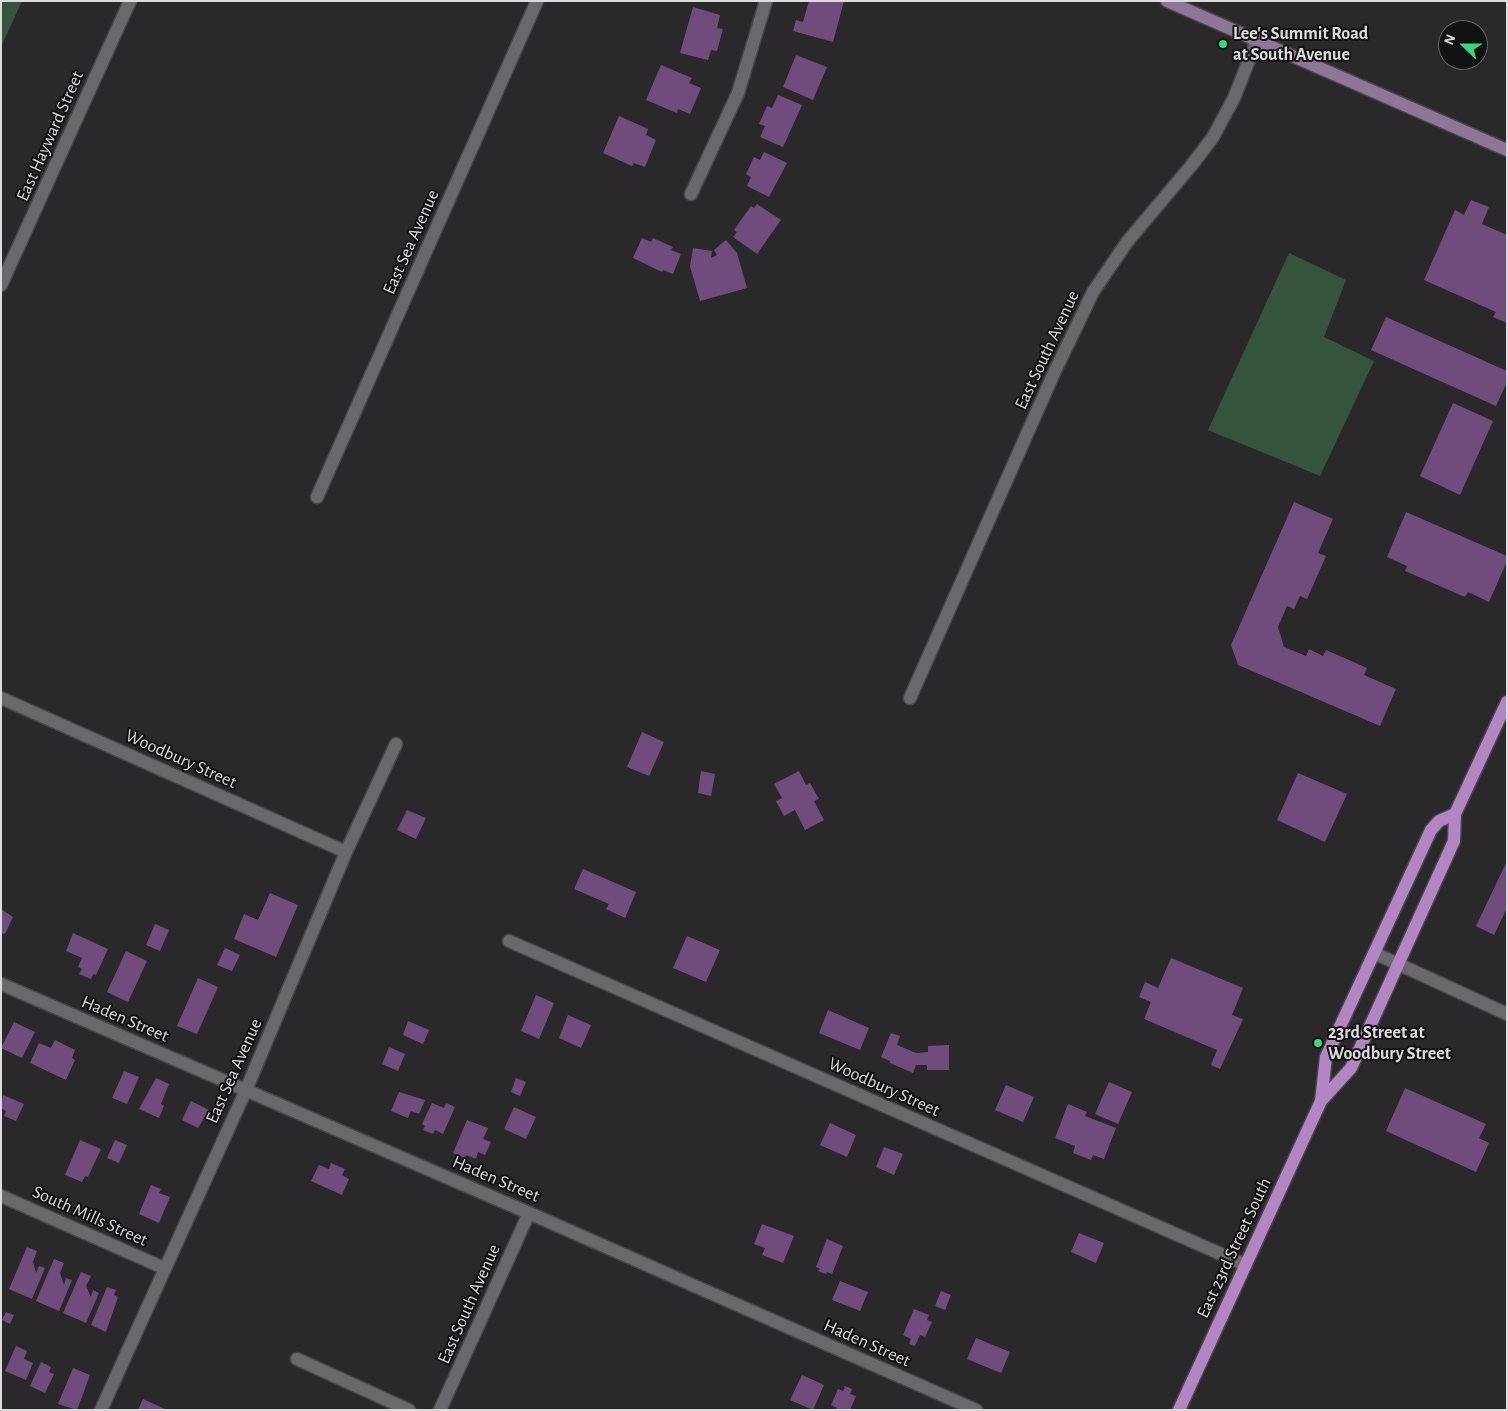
<!DOCTYPE html>
<html>
<head>
<meta charset="utf-8">
<style>
  body { margin:0 }
  #map { position:relative; width:1508px; height:1411px; overflow:hidden; background:#2b282c; font-family:"Alegreya Sans",sans-serif }
  canvas { display:block }
  .frame { position:absolute; inset:0; border:2px solid #dddbdd; pointer-events:none }
  .north { position:absolute; left:1438px; top:20px; width:50px; height:50px; box-sizing:border-box; background:#121113; border:1px solid #636264; border-radius:50%; rotate:292deg; font-size:14px; font-weight:700; line-height:20px; text-align:center; color:#dddbdd }
  .north::after { content:''; display:block; margin:auto; width:18px; height:22px; background:#39d87f; clip-path:polygon(50% 0,100% 100%,50% 72%,0 100%) }
</style>
</head>
<body>
<div id="map">
<canvas width="1508" height="1411"></canvas>
<div class="frame"></div>
<div class="north">N</div>
</div>
<script>
const g = document.querySelector('canvas').getContext('2d');
g.lineJoin = 'round';
function paint(path, color) {
  g.fillStyle = color;
  g.fill(path, 'evenodd');
}
function strokePath(path, color, width, dash) {
  g.strokeStyle = color;
  g.lineWidth = width;
  g.lineCap = dash ? 'butt' : 'round';
  g.setLineDash(dash || []);
  g.stroke(path);
}
function drawText(font, color, halo, rows, align = 'center') {
  g.font = font + ' "Alegreya Sans",sans-serif';
  g.lineWidth = 4;
  g.setLineDash([]);
  g.textBaseline = 'middle';
  g.strokeStyle = halo;
  g.fillStyle = color;
  for (const [text, x, y, turn = 0] of rows) {
    g.save();
    g.translate(x, y);
    g.rotate((+turn || 0) * Math.PI / 180);
    g.textAlign = isNaN(turn) ? turn : align;
    if (halo) g.strokeText(text, 0, 0);
    g.fillText(text, 0, 0);
    g.restore();
  }
}
const green = new Path2D(`
  M1 1H22L1 47Z
  M1289 253 1346 280 1324 337 1374 361 1320 476 1208 430Z`);
const building = new Path2D(`
  M809 1H844L833 42 793 31 796 20 803 22Z
  M693 7 720 15 717 28 723 29 717 51 711 50 708 60 680 53Z
  M796 55 827 67 813 100 783 87Z
  M661 65 692 78 689 83 701 88 690 114 678 109 677 113 646 100Z
  M778 95 802 105 783 147 760 137 765 126 759 124 767 106 772 108Z
  M619 116 648 129 646 135 656 140 645 167 634 163 632 166 603 153Z
  M764 152 787 163 769 197 747 186 751 177 746 174 754 157 760 160Z
  M1471 200 1489 207 1482 224 1507 235V323L1493 317 1496 312 1424 280 1455 210 1464 215Z
  M757 204 781 220 757 254 733 237 737 232 734 230 751 206 754 208Z
  M642 238 651 242 653 238 673 247 671 250 681 254 673 274 663 270 662 272 633 258Z
  M726 240 737 253 747 288 700 301 690 266 693 248 712 251 711 258 717 255 714 250Z
  M1386 317 1507 371V382L1496 406 1371 350Z
  M1453 403 1493 421 1460 495 1420 476Z
  M1294 502 1333 519 1318 553 1326 556 1307 599 1300 596 1294 609 1287 606 1278 627 1284 647 1306 656 1309 649 1323 656 1326 650 1367 668 1364 675 1396 689 1380 726 1238 665 1231 645Z
  M1406 512 1507 556V561L1489 602 1468 592 1465 597 1405 571 1407 566 1387 557Z
  M642 732 664 742 649 776 627 767Z
  M701 771 715 774 711 796 698 793Z
  M799 771 806 785 810 783 819 799 814 801 824 820 805 830 795 810 784 816 776 801 782 798 774 784Z
  M1298 773 1347 794 1325 842 1277 820Z
  M407 810 426 818 416 839 397 830Z
  M1507 861V908L1494 935 1476 926Z
  M583 869 636 892 625 918 606 909 609 904 574 889Z
  M270 893 298 905 276 957 234 939 244 914 258 920Z
  M1 909 13 917 5 934 1 933Z
  M155 924 169 930 160 951 146 945Z
  M73 933 108 949 96 975 93 974 91 979 79 974 82 969 78 967 82 958 66 951Z
  M687 936 720 950 706 982 673 968Z
  M225 948 240 955 232 971 217 965Z
  M126 951 147 961 128 1002 107 992Z
  M1171 958 1243 988 1232 1015 1243 1019 1220 1069 1211 1065 1217 1050 1144 1019 1151 1002 1139 997 1145 982 1158 988Z
  M198 978 218 987 197 1034 177 1026Z
  M536 995 554 1003 539 1039 521 1031Z
  M828 1010 869 1028 860 1050 819 1033Z
  M568 1015 591 1025 581 1048 559 1038Z
  M408 1021 429 1030 423 1044 403 1035Z
  M14 1022 35 1032 22 1058 1 1048Z
  M891 1033 900 1036 897 1045 916 1053 928 1052V1046L949 1045V1070H927V1065H916L913 1073 890 1063V1061L881 1057Z
  M55 1040 75 1050 72 1058 75 1060 66 1080 30 1063 39 1043 51 1048Z
  M389 1047 405 1054 398 1071 382 1064Z
  M124 1071 139 1077 127 1104 112 1098Z
  M156 1078 169 1084 161 1104 164 1106 159 1118 139 1109Z
  M516 1078 526 1082 520 1096 511 1092Z
  M1109 1082 1132 1092 1118 1124 1095 1114Z
  M1006 1085 1034 1097 1023 1122 995 1110Z
  M1405 1088 1486 1124 1479 1138 1489 1143 1476 1172 1386 1131Z
  M399 1092 425 1100 419 1114 411 1111 408 1118 391 1111Z
  M3 1095 24 1104 16 1121 4 1116 6 1111 1 1108Z
  M191 1101 209 1110 198 1128 182 1120Z
  M432 1103 444 1108 446 1103 455 1107 443 1134 435 1130 433 1134 423 1130 425 1126 422 1124Z
  M1068 1104 1087 1112 1085 1116 1116 1128 1104 1159 1093 1155 1091 1160 1073 1153 1075 1146 1055 1138Z
  M514 1107 536 1117 526 1139 504 1129Z
  M467 1120 488 1128 483 1139 491 1142 485 1155 478 1152 476 1159 466 1155 465 1158 453 1153Z
  M830 1123 856 1135 847 1157 820 1145Z
  M80 1140 101 1149 88 1177 85 1176 82 1182 65 1175Z
  M115 1140 127 1145 119 1163 107 1158Z
  M884 1147 903 1154 894 1175 876 1167Z
  M331 1163 345 1169 342 1175 349 1179 342 1195 311 1181 319 1165 329 1169Z
  M151 1185 161 1189 159 1193 170 1197 159 1223 139 1214Z
  M762 1224 794 1236 783 1263 762 1255 765 1248 754 1244Z
  M1079 1233 1104 1243 1096 1263 1071 1252Z
  M827 1239 843 1246 832 1274 827 1272 826 1274 818 1271 820 1269 816 1267Z
  M27 1247 37 1251 33 1262 36 1273 39 1266 45 1268 32 1299 9 1289Z
  M54 1259 64 1263 60 1273 64 1285 66 1278 72 1280 59 1311 36 1301Z
  M81 1272 91 1276 86 1286 91 1297 93 1290 99 1293 86 1323 63 1313Z
  M840 1281 868 1292 860 1311 832 1300Z
  M107 1287 116 1290 114 1295 118 1297 106 1332 91 1325Z
  M941 1291 951 1295 945 1310 935 1306Z
  M914 1309 929 1315 927 1320 932 1322 925 1337 920 1335 915 1346 909 1344 911 1339 903 1335Z
  M6 1312 14 1315 10 1324 2 1320Z
  M976 1338 1010 1352 1001 1373 967 1359Z
  M16 1346 27 1351 24 1359 33 1363 26 1380 5 1371Z
  M41 1362 51 1367 49 1372 54 1374 45 1393 30 1386Z
  M73 1368 90 1375 77 1410 58 1404Z
  M802 1375 824 1385 813 1410 790 1400Z
  M845 1386 852 1389 850 1394 856 1396 850 1410H836L837 1408 831 1405 838 1389 843 1391Z
  M143 1399 167 1410H138Z`);
const minor = new Path2D(`
  M691 194 738 93 766 1
  M1 285 130 1
  M317 497 537 1
  M1 698 346 852
  M910 698 1054 373 1093 292 1127 242 1191 166 1213 137 1234 98 1257 40
  M509 941 1246 1265
  M1374 953 1507 1014
  M1 984 529 1213 976 1410
  M1 1196 164 1268
  M297 1359 409 1410
  M101 1410 246 1090 346 852 396 744
  M440 1410 529 1213`);
const secondary = new Path2D(`
  M1167 1 1507 150`);
const primary = new Path2D(`
  M1321 1101 1326 1057 1431 830 1439 821 1455 814
  M1179 1410 1321 1101 1351 1068 1454 841 1455 814 1507 702`);
const markers = [
  [1223,44,5,"#39d87f"],
  [1318,1043,5,"#39d87f"]
];
const poiNames = [
  ["Lee's Summit Road",1233,34],
  ["at South Avenue",1233,55],
  ["23rd Street at",1328,1033],
  ["Woodbury Street",1328,1054]
];
const streetNames = [
  ["East Hayward Street",50,136,-66],
  ["East Sea Avenue",411,242,-66],
  ["East South Avenue",1047,350,-65],
  ["Woodbury Street",181,759,24],
  ["Haden Street",125,1019,23],
  ["East Sea Avenue",234,1071,-66],
  ["Woodbury Street",884,1087,24],
  ["Haden Street",496,1179,23],
  ["South Mills Street",90,1216,24],
  ["East 23rd Street South",1234,1248,-65],
  ["East South Avenue",469,1304,-66],
  ["Haden Street",867,1343,24]
];
paint(green, '#34543e');
paint(building, '#704c7d');
strokePath(minor, '#484648', 15);
strokePath(secondary, '#484648', 15);
strokePath(primary, '#484648', 15);
strokePath(minor, '#6b686d', 12);
strokePath(secondary, '#8f7698', 12);
strokePath(primary, '#b285c3', 12);
for (const [x, y, r, color] of markers) {
  const dot = new Path2D();
  dot.arc(x, y, r, 0, 2 * Math.PI);
  g.fillStyle = color;
  g.fill(dot);
  strokePath(dot, '#121113', 2);
}
drawText('bold 18px', '#dddbdd', '#121113', poiNames, 'left');
drawText('18px', '#dddbdd', '#121113', streetNames);
</script>
</body>
</html>
